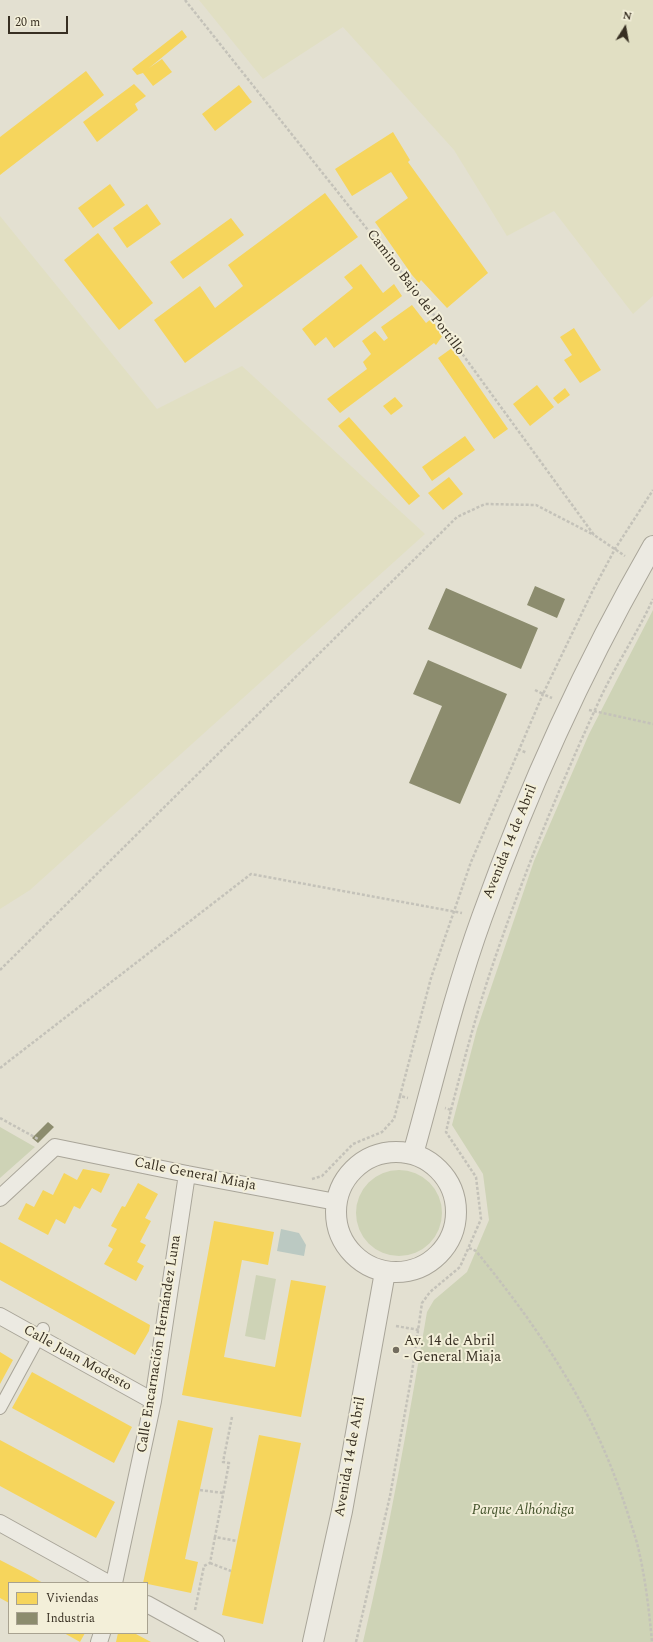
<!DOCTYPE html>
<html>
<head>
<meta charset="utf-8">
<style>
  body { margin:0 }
  #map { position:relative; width:653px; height:1642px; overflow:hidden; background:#e3e0d1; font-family:Spectral,serif }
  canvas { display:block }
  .legend { position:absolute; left:8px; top:1582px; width:140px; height:52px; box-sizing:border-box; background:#f3efd9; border:1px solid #a8a290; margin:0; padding:5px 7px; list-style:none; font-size:12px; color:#372f22 }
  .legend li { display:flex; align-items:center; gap:8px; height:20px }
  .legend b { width:20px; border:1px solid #a8a290 }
  .north { position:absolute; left:605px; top:8px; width:40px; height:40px; -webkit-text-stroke:3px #f3efd9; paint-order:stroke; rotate:11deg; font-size:11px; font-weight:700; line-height:16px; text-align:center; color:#372f22 }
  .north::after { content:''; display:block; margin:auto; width:14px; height:18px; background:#372f22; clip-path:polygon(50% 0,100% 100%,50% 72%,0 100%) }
  .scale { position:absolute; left:8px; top:16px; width:60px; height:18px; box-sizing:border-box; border:2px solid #372f22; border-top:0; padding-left:5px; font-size:12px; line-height:14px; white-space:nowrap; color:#372f22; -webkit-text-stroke:3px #f3efd9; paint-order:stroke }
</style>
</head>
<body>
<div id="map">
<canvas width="653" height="1642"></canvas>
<ul class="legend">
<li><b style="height:11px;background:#f6d55c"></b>Viviendas</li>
<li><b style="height:11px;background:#8c8c6e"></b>Industria</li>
</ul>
<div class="north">N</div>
<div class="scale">20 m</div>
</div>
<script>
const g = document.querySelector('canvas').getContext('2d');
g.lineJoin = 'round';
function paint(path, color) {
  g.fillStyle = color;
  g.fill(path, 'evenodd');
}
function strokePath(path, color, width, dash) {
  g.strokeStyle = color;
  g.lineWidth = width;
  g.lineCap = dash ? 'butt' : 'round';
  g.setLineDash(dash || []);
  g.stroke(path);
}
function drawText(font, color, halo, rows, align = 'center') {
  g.font = font + ' Spectral,serif';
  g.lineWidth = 4;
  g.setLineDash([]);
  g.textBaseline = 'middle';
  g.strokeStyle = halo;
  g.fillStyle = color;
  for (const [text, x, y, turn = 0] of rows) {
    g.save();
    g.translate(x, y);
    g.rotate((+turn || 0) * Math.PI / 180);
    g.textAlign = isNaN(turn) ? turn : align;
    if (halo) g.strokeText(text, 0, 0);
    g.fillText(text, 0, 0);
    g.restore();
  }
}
const farmland = new Path2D(`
  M199 0H653V296L633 314 554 211 507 236 454 150 343 27 263 79Z
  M0 216 157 409 242 366 425 534 30 890 0 909Z`);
const green = new Path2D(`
  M653 610V1642H363C389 1533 408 1423 427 1312L434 1300 467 1272 489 1220 483 1174 452 1125 477 1029 534 861 589 734Z
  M0 1127 35 1147 0 1178Z
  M356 1213a43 43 0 1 1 86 0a43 43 0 1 1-86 0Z
  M256 1275 276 1279 265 1340 245 1336Z`);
const water = new Path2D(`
  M281 1229 299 1233 306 1245 304 1256 277 1251Z`);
const homes = new Path2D(`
  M182 30 187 37 149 68 162 59 172 72 153 86 143 73 137 75 132 69Z
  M86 71 104 95 0 175V137Z
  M134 84 146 96 135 104 138 110 97 142 83 122Z
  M239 85 252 102 215 131 202 114Z
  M393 132 410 160 408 162 488 273 447 308 421 280 419 283 412 275 375 222 408 198 391 172 352 196 335 169Z
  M110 184 125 205 93 228 78 208Z
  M325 193 358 237 185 363 154 320 200 286 215 308 243 286 228 265Z
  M147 204 161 224 127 248 113 228Z
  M231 218 244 235 183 279 170 262Z
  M98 233 153 303 119 330 64 260Z
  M361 264 383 293 394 284 402 296 334 348 326 337 315 346 302 329 353 288 344 277Z
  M412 305 426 323 431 319 443 335 436 345 434 343 340 413 327 399 367 369 363 362 371 354 362 341 375 331 384 341 388 338 381 327Z
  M574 328 601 370 580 383 564 360 572 355 560 337Z
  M452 348 508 429 494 439 438 358Z
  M537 385 554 407 530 426 513 404Z
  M565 388 570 395 558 404 553 398Z
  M395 397 403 406 391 415 383 406Z
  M349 417 420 496 409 505 338 426Z
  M465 436 475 450 432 481 422 467Z
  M449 477 463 494 443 510 428 493Z
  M83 1169 110 1174 101 1193 92 1188 80 1209 74 1206 65 1224 56 1219 48 1235 18 1219 26 1203 34 1207 43 1190 53 1195 64 1173 77 1180Z
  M138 1183 158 1194 145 1218 151 1221 140 1242 146 1245 137 1262 144 1266 136 1281 104 1264 113 1249 108 1246 117 1229 111 1226 122 1206 125 1207Z
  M214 1221 274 1232 268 1265 242 1260 224 1357 275 1367 291 1280 326 1286 301 1417 182 1395Z
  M0 1242 150 1325 149 1331 135 1355 0 1280Z
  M0 1352 13 1360 0 1384Z
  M32 1372 132 1427 114 1463 12 1408Z
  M178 1420 213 1428 185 1559 198 1562 191 1593 143 1583Z
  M259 1435 301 1443 263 1624 222 1615Z
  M0 1440 115 1502 96 1538 0 1486Z
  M0 1560 29 1575 43 1583H9V1603L0 1598Z
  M64 1633H85L80 1642Z
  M118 1633H134L151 1642H116Z`);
const industry = new Path2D(`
  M535 586 565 599 557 618 527 605Z
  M446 588 538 628 521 669 428 629Z
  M428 660 507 694 460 804 409 783 442 706 413 694Z
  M48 1122 54 1127 38 1143 32 1138Z`);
const path = new Path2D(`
  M185 0 418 293 594 535 625 556
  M535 690 543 694 593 590 615 549 653 490
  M589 710 653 724
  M518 749 527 753
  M0 970 457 517 485 504 536 505 594 535
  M0 1068 251 874 462 913
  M400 1096 431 978 471 862 543 694 552 698
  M451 1110C463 1064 475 1018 490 973 521 880 558 790 599 701 615 666 637 634 653 599
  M0 1118 38 1139
  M312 1179 322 1176 353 1144 382 1132 394 1119 400 1096 408 1098
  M469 1248 476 1251C520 1305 561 1362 592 1424 611 1462 625 1503 637 1543 645 1575 649 1609 652 1642
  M396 1326 419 1330
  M232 1417 223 1462 229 1463 215 1537 237 1541
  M200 1490 223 1493
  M210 1563 231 1571
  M195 1610 204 1566 210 1563 215 1537
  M356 1642 390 1496 411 1379 422 1303 430 1292 460 1267 481 1219 476 1177 446 1132 451 1110 445 1108`);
const pedestrian = new Path2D(`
  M0 1408 43 1329`);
const minor = new Path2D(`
  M0 1198 55 1147 187 1174 336 1202
  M0 1316 153 1401
  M0 1523 108 1583
  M114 1583 153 1401 187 1174
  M147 1604 216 1642
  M99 1642 102 1633`);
const tertiary = new Path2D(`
  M336 1212a60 60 0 1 1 120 0a60 60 0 1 1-120 0Z
  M413 1154C435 1075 454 994 482 917 528 789 585 664 653 546
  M313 1642 342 1511 385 1272`);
const markers = [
  [396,1350,4,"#736d5f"]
];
const streetNames = [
  ["Camino Bajo del Portillo",415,293,53],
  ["Avenida 14 de Abril",511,842,-68],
  ["Calle General Miaja",195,1175,11],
  ["Calle Encarnación Hernández Luna",160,1344,-81],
  ["Calle Juan Modesto",77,1359,29],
  ["Avenida 14 de Abril",351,1457,-80]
];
const poiNames = [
  ["Av. 14 de Abril",404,1342],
  ["- General Miaja",404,1358]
];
const parkNames = [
  ["Parque Alhóndiga",523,1511]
];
paint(farmland, '#e1dfc3');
paint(green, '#ced3b6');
paint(water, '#bbc9c2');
paint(homes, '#f6d55c');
paint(industry, '#8c8c6e');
strokePath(pedestrian, '#a9a599', 14);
strokePath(minor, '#a9a599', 18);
strokePath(tertiary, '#a9a599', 22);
strokePath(path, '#c4c2b9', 2.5, [3, 2]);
strokePath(pedestrian, '#eceae2', 12);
strokePath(minor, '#eceae2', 16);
strokePath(tertiary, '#eceae2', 20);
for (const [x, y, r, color] of markers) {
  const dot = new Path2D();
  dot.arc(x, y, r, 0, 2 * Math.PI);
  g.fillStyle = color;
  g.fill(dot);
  strokePath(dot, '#f3efd9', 1.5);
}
drawText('14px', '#372f22', '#f3efd9', streetNames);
drawText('14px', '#372f22', '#f3efd9', poiNames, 'left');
drawText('italic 14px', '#43522b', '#f3efd9', parkNames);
</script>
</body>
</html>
